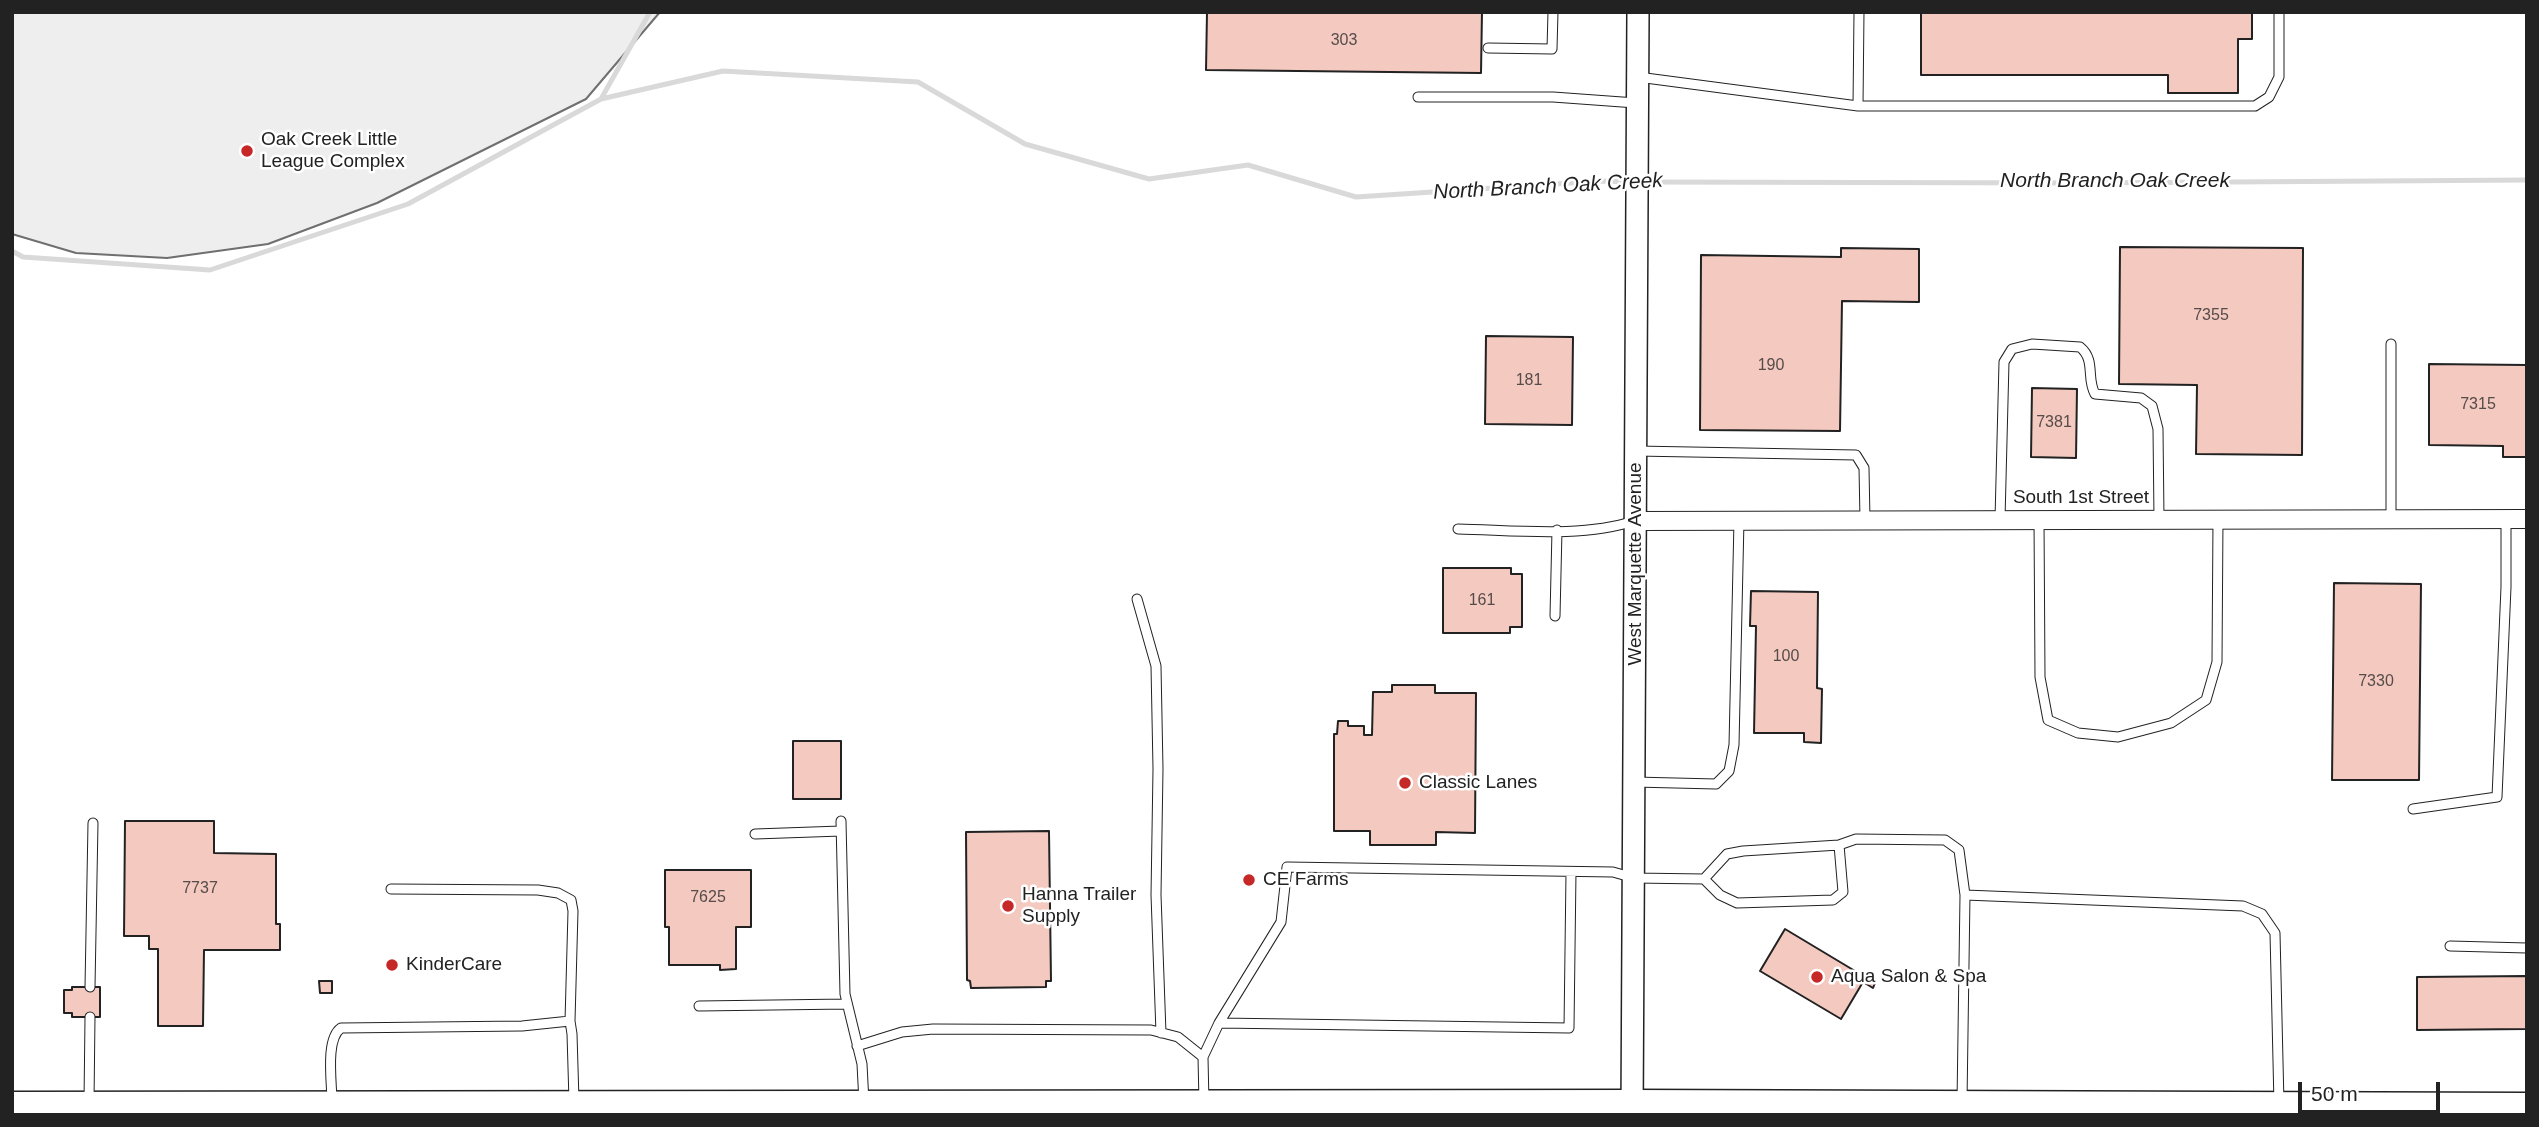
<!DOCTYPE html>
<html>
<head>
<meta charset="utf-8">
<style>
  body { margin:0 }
  #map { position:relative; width:2539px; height:1127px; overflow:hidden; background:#fff; font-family:Arial,sans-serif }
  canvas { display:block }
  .frame { position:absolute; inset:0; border:14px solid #222; pointer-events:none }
  .scale { position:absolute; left:2298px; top:1082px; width:142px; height:32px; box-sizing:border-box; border:4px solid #222; border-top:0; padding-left:9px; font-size:21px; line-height:24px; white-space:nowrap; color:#222; -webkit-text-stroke:5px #fff; paint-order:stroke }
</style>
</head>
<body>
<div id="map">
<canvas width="2539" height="1127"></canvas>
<div class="frame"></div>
<div class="scale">50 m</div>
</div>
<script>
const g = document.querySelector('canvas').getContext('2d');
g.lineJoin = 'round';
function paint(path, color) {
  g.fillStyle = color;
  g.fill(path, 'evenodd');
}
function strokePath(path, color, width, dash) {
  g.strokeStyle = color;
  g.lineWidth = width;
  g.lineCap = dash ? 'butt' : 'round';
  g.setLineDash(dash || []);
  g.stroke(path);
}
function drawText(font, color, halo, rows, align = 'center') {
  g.font = font + ' Arial,sans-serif';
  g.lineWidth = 5;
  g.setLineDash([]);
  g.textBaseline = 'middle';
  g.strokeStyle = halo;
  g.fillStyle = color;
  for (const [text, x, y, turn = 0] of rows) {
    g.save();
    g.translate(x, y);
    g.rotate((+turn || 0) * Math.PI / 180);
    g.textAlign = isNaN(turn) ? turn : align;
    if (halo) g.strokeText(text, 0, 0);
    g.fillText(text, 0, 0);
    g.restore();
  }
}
const green = new Path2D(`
  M12 12H660L586 99 377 203 268 244 167 258 76 253 12 234Z`);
const stream = new Path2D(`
  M601 99 650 12
  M1641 182 2084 183 2527 180
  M12 251 23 257 210 270 408 204 601 99 723 71 918 82 1025 144 1149 179 1248 165 1356 197 1601 181 1631 182`);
const building = new Path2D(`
  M1207 12H1482L1481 73 1206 70Z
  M1921 12H2252V39H2238V93H2168V75H1921Z
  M2120 247 2303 248 2302 455 2196 454 2197 385 2119 384Z
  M1841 248 1919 249V302L1842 301 1840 431 1700 430 1701 255 1841 257Z
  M1486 336 1573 337 1572 425 1485 424Z
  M2429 364 2527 365V457H2503V446L2429 445Z
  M2032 388 2077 389 2076 458 2031 457Z
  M1443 568H1511V574H1522V627H1510V633H1443Z
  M2334 583 2421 584 2419 780H2332Z
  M1751 591 1818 592 1817 688 1822 689 1821 743 1804 742V733H1754L1756 626H1750Z
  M1392 685H1435V693H1476L1475 833 1436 832V845H1370V831H1334V734H1337L1338 721H1348V726H1364V735H1372L1373 692H1392Z
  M793 741H841V799H793Z
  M125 821H214V853L276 854V924H280V950H204L203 1026H158V949H149V936H124Z
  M1049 831 1051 981H1046V987L971 988 970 981 967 980 966 832Z
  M665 870H751V927H736V969L720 970V965H669V927H665Z
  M1785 929 1875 983 1873 988 1863 982 1841 1019 1760 971Z
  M2527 976V1029L2417 1030V977Z
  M319 981H332V993H320Z
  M72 987H100V1017H72V1013H64V990H72Z`);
const service = new Path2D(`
  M1488 48 1552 49 1553 12
  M1638 77 1858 106H2255L2269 97 2279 77V12
  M1418 97H1553L1636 103
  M1858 106 1859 12
  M1636 451 1856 455 1864 468 1865 520
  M2000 519 2004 362 2012 349 2032 344 2080 347C2096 360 2086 378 2095 394L2141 398 2152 406 2158 429 2159 519
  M2039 519 2040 677 2048 720 2078 733 2118 737 2171 723 2206 700 2217 662 2218 519
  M2391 519V344
  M1458 529C1513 530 1582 538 1634 521
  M1137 599 1156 666 1158 769 1156 895 1161 1033
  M1555 616 1557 530
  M1634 782 1716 784 1729 771 1734 745 1739 520
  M2413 809 2497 797 2506 587V519
  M841 821 845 994 862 1064 864 1103
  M755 834 841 831
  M1704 879 1720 895 1737 903 1833 900 1843 892 1839 845
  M391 889 538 890 558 893 571 900 573 911 570 1021 572 1034 574 1101
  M2450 946 2527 948
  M90 987 93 823
  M699 1006 847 1004
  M1219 1023 1569 1028 1571 872
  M857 1046 902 1032 933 1029 1151 1030 1178 1037 1203 1057 1204 1103
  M1203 1057 1219 1023 1281 922 1287 867 1613 872 1634 878 1704 879 1727 854 1743 851 1839 845 1856 839 1945 840 1959 850 1965 895
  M89 1102 90 1017
  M332 1102C332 1083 325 1039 341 1028L522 1026 570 1021
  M1962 1102 1965 895 2243 906 2262 914 2275 933 2279 1104`);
const minor = new Path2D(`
  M1636 521 2527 519`);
const tertiary = new Path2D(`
  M1632 1115 1638 12`);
const primary = new Path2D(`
  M12 1105 1632 1103 2527 1106`);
const markers = [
  [247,151,7,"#c62828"],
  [1405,783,7,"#c62828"],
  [1249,880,7,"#c62828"],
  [1008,906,7,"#c62828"],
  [392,965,7,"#c62828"],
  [1817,977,7,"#c62828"]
];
const numberNames = [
  ["303",1344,41],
  ["7355",2211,316],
  ["190",1771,366],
  ["181",1529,381],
  ["7315",2478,405],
  ["7381",2054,423],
  ["161",1482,601],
  ["100",1786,657],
  ["7330",2376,682],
  ["7737",200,889],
  ["7625",708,898]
];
const poiNames = [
  ["Oak Creek Little",261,140],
  ["League Complex",261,162],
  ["Classic Lanes",1419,783],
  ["CE Farms",1263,880],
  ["Hanna Trailer",1022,895],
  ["Supply",1022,917],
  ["KinderCare",406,965],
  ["Aqua Salon & Spa",1831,977]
];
const streetNames = [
  ["South 1st Street",2081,498],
  ["West Marquette Avenue",1636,564,-90]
];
const waterNames = [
  ["North Branch Oak Creek",2115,181],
  ["North Branch Oak Creek",1548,187,-3]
];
paint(green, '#eee');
strokePath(green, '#6f6f6f', 2);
strokePath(stream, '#d9d9d9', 5);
paint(building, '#f3c9c0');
strokePath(building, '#222', 2);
strokePath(service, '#222', 11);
strokePath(minor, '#222', 20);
strokePath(tertiary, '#222', 24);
strokePath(primary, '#222', 29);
strokePath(service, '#fff', 9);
strokePath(minor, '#fff', 18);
strokePath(tertiary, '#fff', 21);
strokePath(primary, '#fff', 26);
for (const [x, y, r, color] of markers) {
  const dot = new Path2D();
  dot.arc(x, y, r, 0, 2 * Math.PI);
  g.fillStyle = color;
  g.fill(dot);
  strokePath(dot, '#fff', 2.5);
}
drawText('16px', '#564c4a', null, numberNames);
drawText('19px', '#222', '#fff', poiNames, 'left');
drawText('19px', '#222', '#fff', streetNames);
drawText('italic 21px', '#222', '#fff', waterNames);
</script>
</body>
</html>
